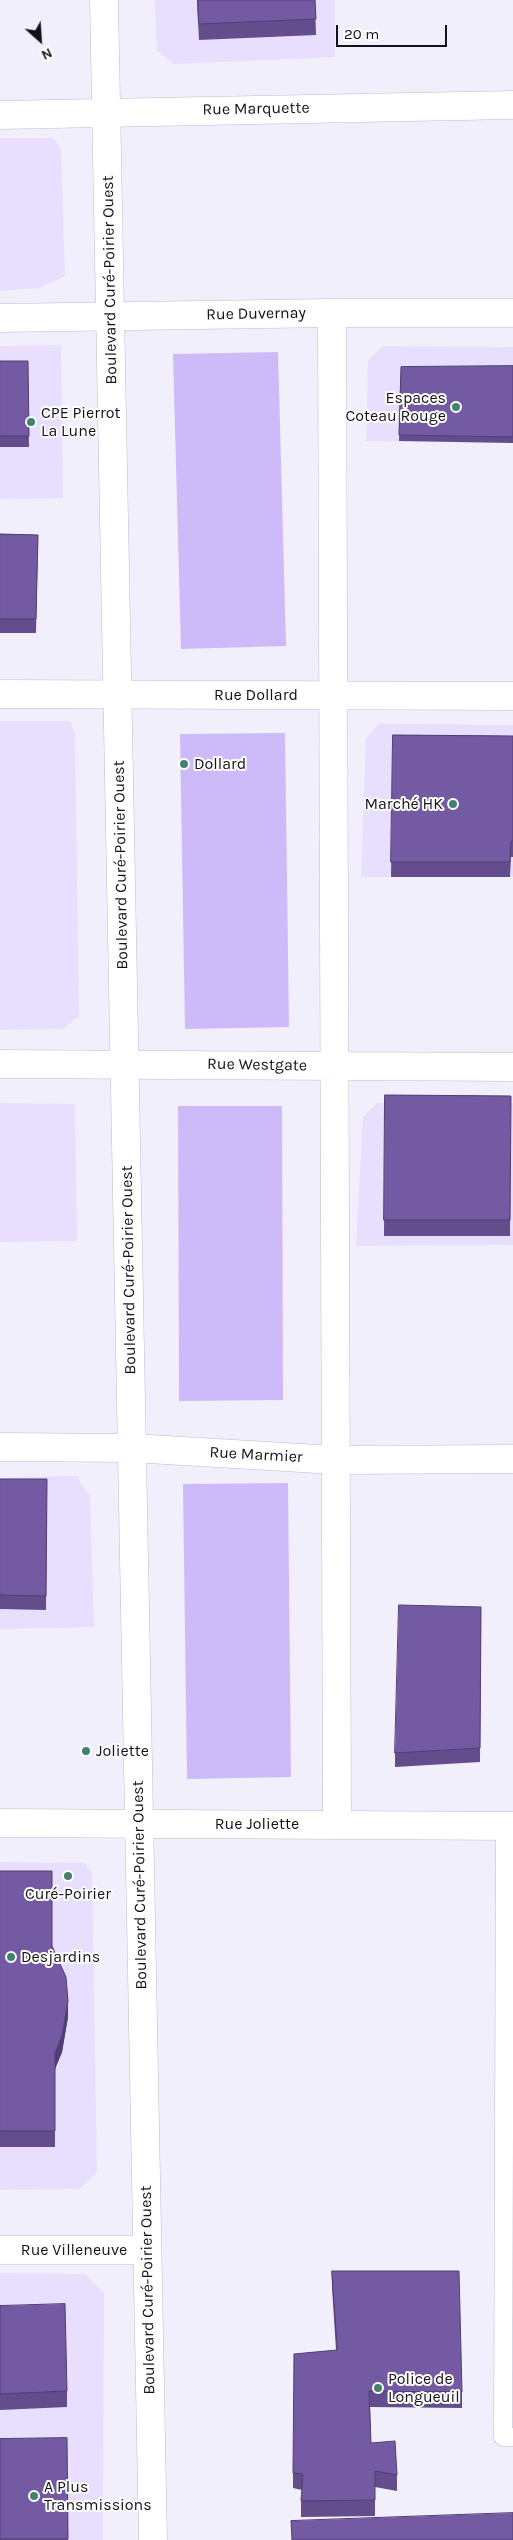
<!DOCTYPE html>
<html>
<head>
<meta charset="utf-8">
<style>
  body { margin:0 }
  #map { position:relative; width:513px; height:2540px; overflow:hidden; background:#f2effd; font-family:Karla,sans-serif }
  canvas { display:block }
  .north { position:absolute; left:15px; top:15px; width:50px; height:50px; -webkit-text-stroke:4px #fefefe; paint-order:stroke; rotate:154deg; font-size:14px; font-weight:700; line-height:20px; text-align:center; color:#141219 }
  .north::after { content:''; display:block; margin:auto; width:18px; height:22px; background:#141219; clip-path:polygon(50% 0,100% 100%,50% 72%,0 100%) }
  .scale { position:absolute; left:336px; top:25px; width:111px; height:22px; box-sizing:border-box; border:2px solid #141219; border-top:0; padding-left:6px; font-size:15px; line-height:18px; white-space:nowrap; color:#141219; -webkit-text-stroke:4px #fefefe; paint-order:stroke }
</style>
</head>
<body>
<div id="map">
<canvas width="513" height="2540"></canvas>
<div class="north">N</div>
<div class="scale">20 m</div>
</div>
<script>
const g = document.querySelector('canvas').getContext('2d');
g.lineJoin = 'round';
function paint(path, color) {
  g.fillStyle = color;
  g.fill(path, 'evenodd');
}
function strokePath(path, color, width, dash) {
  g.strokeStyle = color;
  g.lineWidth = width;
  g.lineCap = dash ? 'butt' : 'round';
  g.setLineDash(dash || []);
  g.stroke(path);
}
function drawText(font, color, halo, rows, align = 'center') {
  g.font = font + ' Karla,sans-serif';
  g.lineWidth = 4;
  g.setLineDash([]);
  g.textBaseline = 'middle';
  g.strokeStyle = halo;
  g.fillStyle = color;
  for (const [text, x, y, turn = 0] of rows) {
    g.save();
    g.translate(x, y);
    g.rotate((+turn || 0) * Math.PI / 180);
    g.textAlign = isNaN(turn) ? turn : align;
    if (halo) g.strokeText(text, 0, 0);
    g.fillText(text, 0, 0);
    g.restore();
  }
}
const built = new Path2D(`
  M155 0H335V57L174 64 157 51Z
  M0 138H53L61 149 65 276 39 288 0 291Z
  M61 345 63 498 0 499V346Z
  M383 346 513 347V443L366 441 368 360Z
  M0 721H70L75 734 79 1016 63 1029 0 1030Z
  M379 724 513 725V877H361L366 738Z
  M0 1103 75 1104 77 1241 0 1242Z
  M377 1103H513V1245L356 1246 363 1117Z
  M77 1476 90 1497 94 1627 0 1629V1478Z
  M0 1862 85 1863 92 1873 97 2173 79 2189 0 2190Z
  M0 2273 85 2274 104 2293 103 2540H0Z`);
const green = new Path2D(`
  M278 352 286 646 181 649 173 354Z
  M285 733 289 1027 185 1029 180 734Z
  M178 1106H282L283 1400 179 1401Z
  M288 1483 291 1777 187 1779 183 1484Z`);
const lane = new Path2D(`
  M505 1826 503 2437H513`);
const street = new Path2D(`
  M0 115 513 105
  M332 313 337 1824
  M0 318 332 313H513
  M0 694 513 696
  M0 1064 513 1067
  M0 1447 132 1448 335 1460 513 1459
  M0 2250H147`);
const secondary = new Path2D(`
  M104 0 153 2540
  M0 1823 513 1826`);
const wall = new Path2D(`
  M197 0H315L316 35 199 40Z
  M0 361H28L29 447H0Z
  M513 366V443L399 441 401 367Z
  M0 534 38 535 36 633H0Z
  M393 735 513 736V857H511L510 877H391Z
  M385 1095 511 1096 510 1236H384Z
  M0 1479H47L46 1610 0 1609Z
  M481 1607 480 1762 395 1767V1753Z
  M0 1871 52 1946 68 2017 62 2052 55 2069V2147H0Z
  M332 2271 462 2392V2408L370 2407 371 2443 397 2475V2491L375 2487V2516L301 2517V2501L302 2490 293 2488V2473L336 2350 332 2287Z
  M0 2306 67 2391V2407L0 2410Z
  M67 2438 68 2540H0V2439Z`);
const shadedWall = new Path2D(`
  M68 2001V2017L62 2052 55 2069V2053Z`);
const building = new Path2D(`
  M198 0H315L316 19 199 24Z
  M0 361H28L29 436H0Z
  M513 366V437L399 435 401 367Z
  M0 534 38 535 36 619H0Z
  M393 735 513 736V841H511L510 862H391Z
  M385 1095 511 1096 510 1220H384Z
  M0 1479H47L46 1596 0 1595Z
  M399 1605 481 1607 480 1748 395 1753Z
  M0 1871H52V1946L66 1977 68 2001 62 2036 55 2053V2131H0Z
  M332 2271H459L462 2392 369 2391 371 2443 395 2441 397 2475 375 2471V2500L301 2501 303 2474 293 2473 294 2354 337 2350Z
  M65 2304 67 2391 0 2394V2306Z
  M67 2438 68 2539H0V2439Z
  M513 2513V2540H292L291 2521Z`);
const markers = [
  [456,407,5,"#42816f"],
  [31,422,5,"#42816f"],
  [184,764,5,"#42816f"],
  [453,804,5,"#42816f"],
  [86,1751,5,"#42816f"],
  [68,1876,5,"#42816f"],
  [11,1957,5,"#42816f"],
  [378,2388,5,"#42816f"],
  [34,2496,5,"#42816f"]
];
const streetNames = [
  ["Rue Marquette",256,109,-1],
  ["Boulevard Curé-Poirier Ouest",110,280,-91],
  ["Rue Duvernay",256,314,-1],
  ["Rue Dollard",256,695],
  ["Boulevard Curé-Poirier Ouest",121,865,-91],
  ["Rue Westgate",257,1065,1],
  ["Boulevard Curé-Poirier Ouest",129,1270,-91],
  ["Rue Marmier",256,1455,3],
  ["Rue Joliette",257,1824],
  ["Boulevard Curé-Poirier Ouest",140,1885,-91],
  ["Rue Villeneuve",74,2250],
  ["Boulevard Curé-Poirier Ouest",148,2290,-91]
];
const poiNames = [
  ["Espaces",446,398,"right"],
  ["Coteau Rouge",446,416,"right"],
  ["CPE Pierrot",41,413],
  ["La Lune",41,431],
  ["Dollard",194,764],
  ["Marché HK",443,804,"right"],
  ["Joliette",96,1751],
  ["Curé-Poirier",68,1894,"center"],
  ["Desjardins",21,1957],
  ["Police de",388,2379],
  ["Longueuil",388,2397],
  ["A Plus",44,2487],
  ["Transmissions",44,2505]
];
paint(built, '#e7dffd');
paint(green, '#cdbaf9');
strokePath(lane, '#bfb9d0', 19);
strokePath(street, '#bfb9d0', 29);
strokePath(secondary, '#bfb9d0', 29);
strokePath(lane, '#fff', 18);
strokePath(street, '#fff', 28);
strokePath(secondary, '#fff', 28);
paint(wall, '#634d8c');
paint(shadedWall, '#503f72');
paint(building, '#735aa3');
strokePath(building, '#503f72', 1);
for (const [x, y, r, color] of markers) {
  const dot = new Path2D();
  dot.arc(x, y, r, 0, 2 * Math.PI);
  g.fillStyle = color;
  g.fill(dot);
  strokePath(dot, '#fefefe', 2);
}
drawText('16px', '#141219', '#fefefe', streetNames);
drawText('16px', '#141219', '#fefefe', poiNames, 'left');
</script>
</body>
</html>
